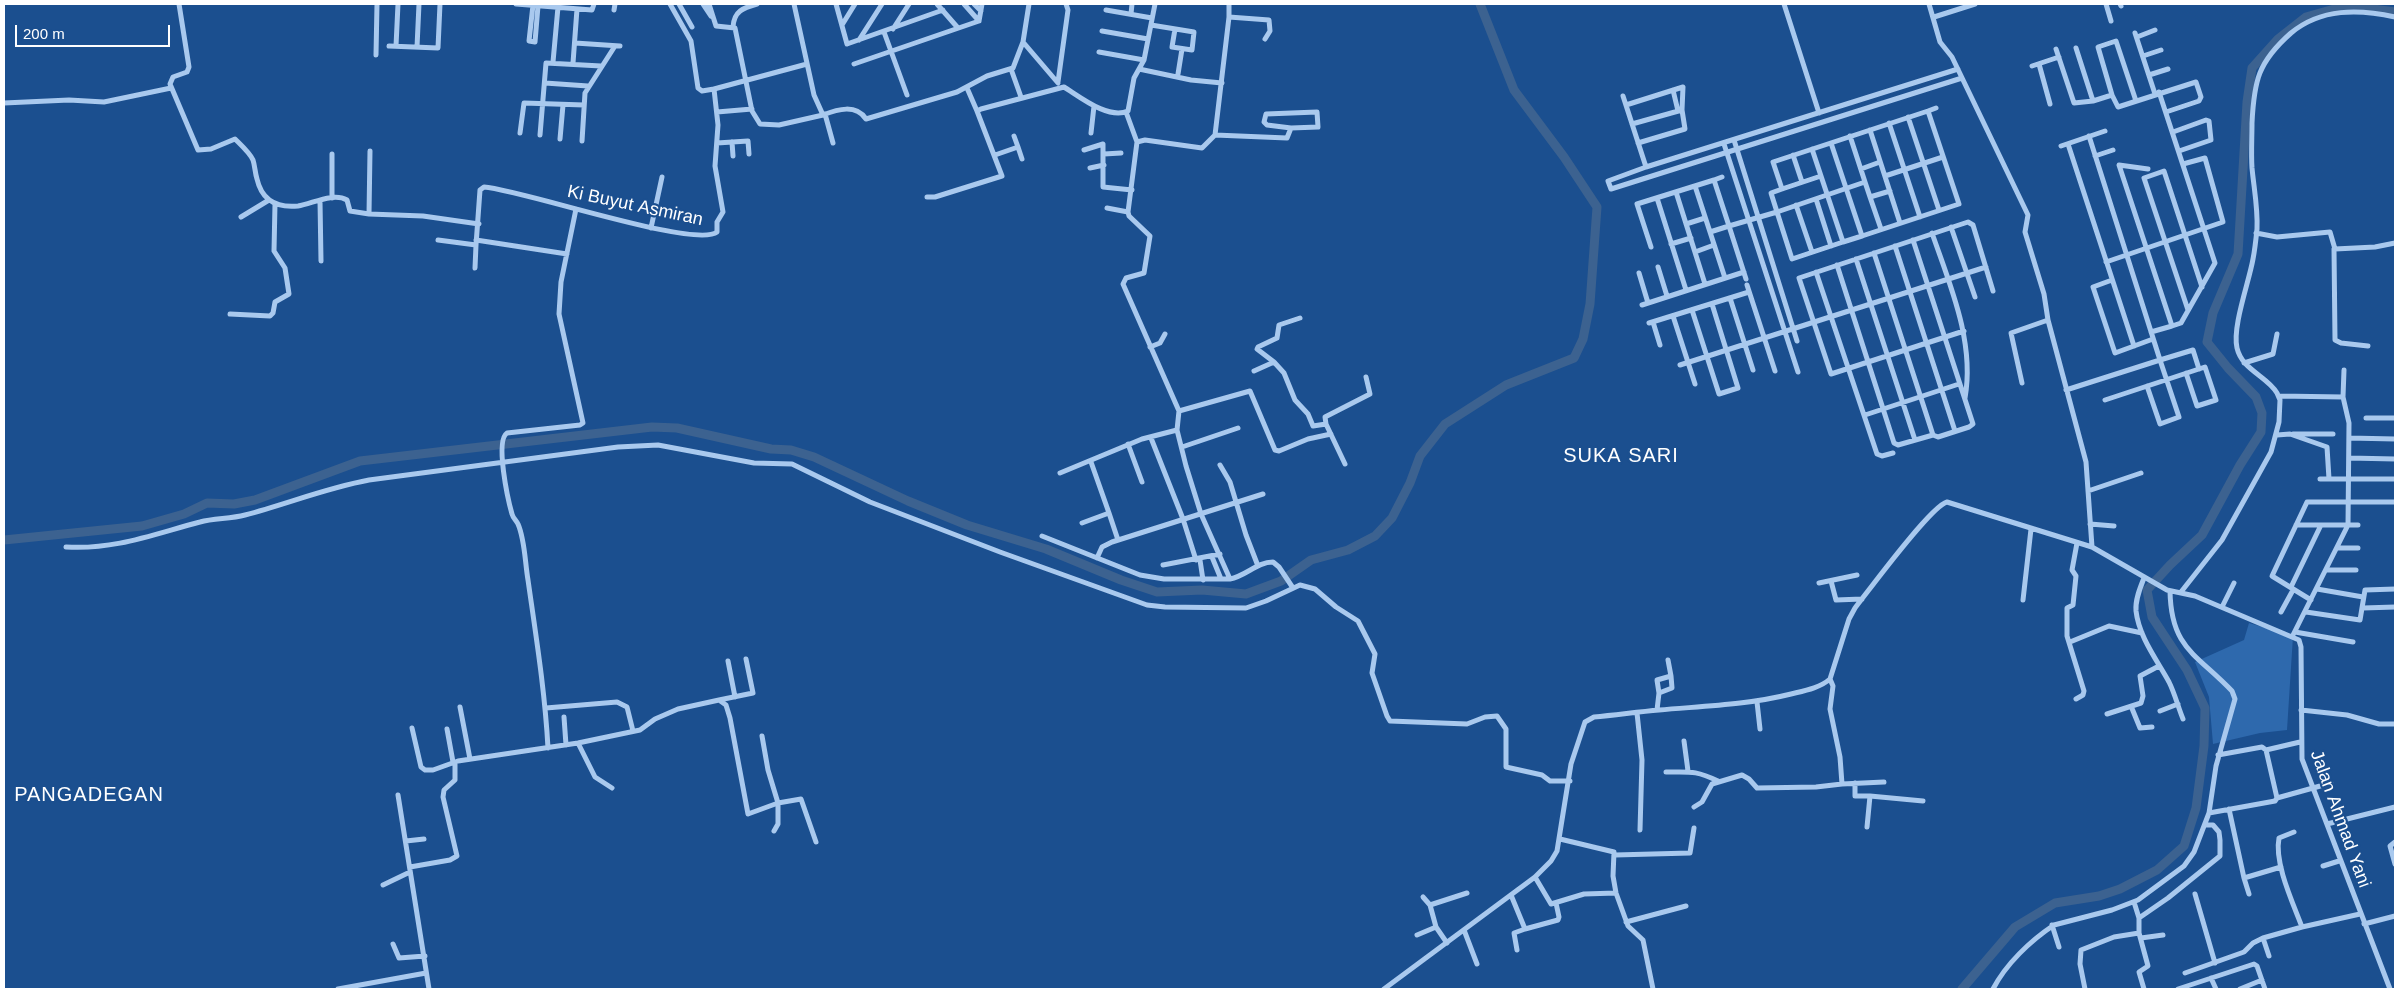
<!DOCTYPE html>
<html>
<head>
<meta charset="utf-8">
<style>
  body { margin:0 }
  #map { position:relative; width:2399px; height:993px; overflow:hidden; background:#1b4f8f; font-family:Helvetica,sans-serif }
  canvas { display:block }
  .frame { position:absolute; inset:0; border:5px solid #fff; pointer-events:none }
  .scale { position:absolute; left:15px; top:25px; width:155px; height:22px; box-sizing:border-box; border:2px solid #fff; border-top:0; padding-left:6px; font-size:15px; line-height:18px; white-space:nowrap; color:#fff; -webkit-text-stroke:4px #1b4f8f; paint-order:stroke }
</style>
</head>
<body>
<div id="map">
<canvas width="2399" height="993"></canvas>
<div class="frame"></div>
<div class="scale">200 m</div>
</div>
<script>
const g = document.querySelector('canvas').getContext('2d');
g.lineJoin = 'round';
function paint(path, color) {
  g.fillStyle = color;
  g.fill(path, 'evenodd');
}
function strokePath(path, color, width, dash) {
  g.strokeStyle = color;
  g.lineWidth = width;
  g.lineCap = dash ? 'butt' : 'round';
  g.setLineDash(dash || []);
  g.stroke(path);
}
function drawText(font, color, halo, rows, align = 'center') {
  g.font = font + ' Helvetica,sans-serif';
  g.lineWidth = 4.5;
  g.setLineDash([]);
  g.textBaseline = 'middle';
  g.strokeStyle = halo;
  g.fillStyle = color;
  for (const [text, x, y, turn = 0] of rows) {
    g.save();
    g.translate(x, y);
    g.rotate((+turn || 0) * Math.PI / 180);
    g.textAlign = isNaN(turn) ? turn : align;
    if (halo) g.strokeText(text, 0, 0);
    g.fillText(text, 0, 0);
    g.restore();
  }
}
const green = new Path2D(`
  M2249 623 2293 636 2287 730 2260 733 2213 744 2209 697 2195 662 2244 640Z`);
const river = new Path2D(`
  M4 540 142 526 184 514 207 503 234 504 255 500 360 461 652 427 677 428 771 449 791 450 814 457 908 501 967 525 1046 549 1121 580 1157 592 1202 590 1246 594 1281 581 1311 560 1348 550 1375 536 1392 518 1410 483 1420 456 1445 424 1506 385 1574 358 1583 339 1590 304 1597 207 1564 157 1514 90 1480 4
  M1962 989 2015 927 2055 903 2099 896 2120 889 2157 870 2184 846 2196 808 2204 746 2205 708 2187 670 2152 617 2147 590 2170 565 2202 535 2240 465 2261 432 2262 413 2256 397 2228 368 2207 342 2213 313 2238 254 2247 102 2252 68 2278 39 2306 17 2334 9 2366 8 2395 12`);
const minor = new Path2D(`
  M179 4 189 67 187 72 173 77 170 84 198 150 211 149 235 139C241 145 250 153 253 160 255 166 255 173 257 179 262 201 277 208 298 206 312 204 333 192 347 200L350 211 369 214 370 151
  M516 4 592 10 594 4
  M679 4 692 27
  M703 4 711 16
  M709 4 716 26 735 28 752 111 760 124 779 125 823 115
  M794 4 814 95 823 115C838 109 856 104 866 119L957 92 987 76 1013 68 1023 42 1029 4
  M836 4 847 44 943 10
  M937 4 958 28
  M974 4 981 11
  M1229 4V17L1215 135 1202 148 1145 140 1137 142 1128 212 1129 216 1150 236 1144 273 1126 278 1123 284 1179 411 1177 430 1186 466 1201 514 1230 579C1246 576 1257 562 1273 562L1279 567 1293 588
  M1784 4 1819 113
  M1929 4 1940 42 1952 57 2028 215 2025 232 2044 294 2048 320 2086 462 2092 547
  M2106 4 2111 21
  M2120 4 2121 6
  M533 5 529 41 535 42 538 6
  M614 10 615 4
  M1106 10 1152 18
  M1131 14 1132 4
  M1229 17 1269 20 1270 31 1265 39
  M1934 17 1975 4
  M979 21 982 4
  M842 25 855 4
  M1151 25 1194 32 1192 50 1172 47 1175 29
  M733 27C734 11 743 8 757 4
  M893 29 909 4
  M1102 31 1148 39
  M884 32 907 95
  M2135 33 2155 94
  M2137 37 2155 30
  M859 40 882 4
  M1023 42 1058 83
  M575 43 620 46
  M389 46 438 48 440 4
  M396 46 398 4
  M417 47 419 4
  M2076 48 2093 101
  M2056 49 2074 103 2093 101 2112 95 2118 107 2196 82 2201 97 2199 101 2166 112
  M1099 52 1144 60
  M376 55 377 4
  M2143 56 2161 50
  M553 62 558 7
  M573 63 577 9
  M854 64 979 21 964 4
  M2039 64 2050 104
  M2032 66 2059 57
  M1011 69 1021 97
  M1139 69 1191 80 1222 83
  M1958 69 1646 167 1608 181 1611 189 1962 78
  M1178 74 1182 49
  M2149 75 2168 69
  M1058 82 1068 10 1066 4
  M545 83 588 86
  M967 88 977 111
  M714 89 807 64
  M1673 90 1678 111
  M2159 92 2215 263 2181 323 2172 326
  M2112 95 2098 47 2116 41 2136 101
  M1623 96 1646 167
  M4 103 69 100 104 102 171 88
  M1626 105 1683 87 1682 110 1632 124
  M717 112 752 109
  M1126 112 1137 142
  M825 114 833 143
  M1908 117 1939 210
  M1889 123 1920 217
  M1870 130 1900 223
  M2173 132 2206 120 2209 121 2211 140 2179 151
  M520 133 524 103 584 105
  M1091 133 1094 106
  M540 135 546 63 601 66
  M1215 135 1287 138 1291 128 1318 127 1317 112 1266 114 1264 122 1267 125 1291 128
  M1014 136 1018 147
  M560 139 563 105
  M1734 140 1797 341
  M582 141 585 93 615 46
  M732 142 733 156
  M717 143 748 141 749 154
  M1638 143 1685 129 1682 110
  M1831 143 1862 236 1959 204 1928 111
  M1724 144 1798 372
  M2068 144 2134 346
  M2061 146 2105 131
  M1812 149 1821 176 1782 189 1773 162 1928 111 1936 108
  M1084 150 1103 144V187L1132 190
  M332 154V198
  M1104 154 1121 153
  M995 155 1018 147 1022 159
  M1793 155 1802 182
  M2095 156 2113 150
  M1090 168 1104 165
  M1861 169 1880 162
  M2148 169 2119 165 2172 326 2151 332
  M1821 176 1843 242 1792 259 1777 212 1865 182 1850 136
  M1885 176 1943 157
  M1722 177 1714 180 1729 226 1710 232 1725 278
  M1865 182 1870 197
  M1695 186 1710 232
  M1676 192 1705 284
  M927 197H935L1002 176 977 111 981 109 1064 87C1079 96 1108 120 1128 111L1134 78 1144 60 1155 4
  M1657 198 1686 290
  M1816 199 1831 246
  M320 201 321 261
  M1796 205 1812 252
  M1107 208 1128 212
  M369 214 423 216 479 224
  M241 217 269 200
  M1686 224 1705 218
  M1951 227 1975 297
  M651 228 662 177
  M1881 229 1870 197 1890 191
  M1932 233C1950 285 1975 342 1965 398
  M2256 233 2277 237 2330 232 2335 249 2375 247 2395 243
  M438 240 476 245 480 190 484 187C523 190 695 249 717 232V222L723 212 715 166 718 125 714 89 702 91 698 88 691 41 670 4
  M476 240 567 254
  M1843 242 1862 236
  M1671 244 1691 238
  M1895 246 1955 431
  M1651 247 1637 204 1714 180
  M2334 249 2335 340 2341 343 2368 346
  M1695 252 1714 245
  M1874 253 1933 435
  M1856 259 1915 440
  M2106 262 2223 222 2205 158 2183 164
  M1837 265 1894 443 1898 445 1933 435 1938 437 1969 427 1973 424 1913 240
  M1658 267 1667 296
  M475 268 476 245
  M1816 272 1877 454 1882 456 1893 453
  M1639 273 1648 303
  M1746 279 1729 226 1777 212 1771 193 1782 189
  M2112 280 2093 287 2115 353 2153 339
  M1747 285 1775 371
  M1730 298 1753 370
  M1642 305 1744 272
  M1692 310 1719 394 1738 388 1712 304
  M2188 310 2144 178 2164 171 2202 287
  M230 314 270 316 273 313 275 302 289 294 285 268 274 251 275 204
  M1673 316 1695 384
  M1300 318 1279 325 1277 338 1258 347 1257 349 1274 362 1284 373 1295 400 1308 414 1313 426 1326 424 1345 464
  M1653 322 1660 345
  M1649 323 1749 292
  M1964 331 1831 374 1799 278 1968 222 1973 225 1993 291
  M1150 347 1160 343 1165 334
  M2244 363 2273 354 2277 334
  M1680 365 1986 267
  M1254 371 1274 362
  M2022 383 2011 333 2048 320
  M2147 386 2160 424 2179 417 2160 360 2193 350 2199 369
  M2066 390 2160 360 2089 136
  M2279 396 2343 397 2349 423 2348 525 2292 637
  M2343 397 2344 370
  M2105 400 2205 367 2216 400 2197 406 2186 373
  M1179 411 1250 391 1275 450 1279 451 1308 439 1331 434
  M1865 415 1959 384
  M2366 418H2395
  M1326 424 1325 417 1370 394 1366 377
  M2293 434H2333
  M2277 435 2290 434 2327 447 2329 479
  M1151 438 1183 519 1196 560
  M2349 438 2395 439
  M1128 444 1142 482
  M1182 447 1238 428
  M2349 458 2395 459
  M1220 465 1230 482 1246 535 1258 566
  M1060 473 1142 439 1177 430
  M2320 479H2395
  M2088 491 2141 473
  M1109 513 1118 540
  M1082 523 1109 513 1091 462
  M2090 524 2114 526
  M2296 525H2358
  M1042 536 1140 575 1164 579H1230
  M66 547C115 550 154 534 200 522 214 518 230 519 245 515 287 504 326 488 369 480L618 447 658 445 754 463 792 464 870 502 1000 552 1147 605 1165 607 1246 608 1266 601 1300 585 1315 589 1336 607 1358 621 1375 654 1372 673 1387 716 1390 721 1467 724 1485 717 1497 716 1506 729V767L1542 775 1550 781H1570
  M2338 548H2358
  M1212 557 1221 579
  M1097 558 1102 547 1112 542 1263 494
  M1200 560 1203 580
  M1163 565 1220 554
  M2326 570H2356
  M2144 578C2140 588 2135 600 2136 611 2139 637 2157 660 2169 682 2175 694 2178 707 2183 719
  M1831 581 1836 600 1862 599
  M1819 583 1857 575
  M2291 587 2321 525
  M2317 589 2363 597
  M2181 592 2222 540 2271 452 2279 422 2280 400 2277 393C2267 376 2242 370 2237 348 2232 327 2249 282 2253 259 2255 249 2256 239 2257 229 2258 208 2254 189 2252 168 2251 153 2252 138 2252 123 2254 81 2258 62 2291 33 2321 8 2359 9 2395 17
  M2023 600 2031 529
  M2311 600 2272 576 2307 502H2395
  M2222 607 2234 583
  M2363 608 2395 607
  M2281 612 2293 590
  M2306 612 2360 620 2365 590 2395 589
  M2295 632 2353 642
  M2070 642 2109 626 2142 633
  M728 661 735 697
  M1659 693 1672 688 1671 676
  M2076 699 2083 695 2084 691 2067 636V608L2073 605 2076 576 2072 570 2077 543
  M719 700 753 693 746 659
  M1757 702 1760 729
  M2131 706 2140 728 2152 727
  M460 707 470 759
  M546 708 617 702 627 707 633 731
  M1657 710 1659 693 1657 680 1671 676 1668 660
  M2301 710 2347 715 2379 724H2395
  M2160 711 2178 704
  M1637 713 1642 760 1640 830
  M2107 714 2141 703 2143 696 2140 676 2159 666
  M564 717 566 745
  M412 728 421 767 425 770H433L458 761 578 743 640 730 655 719 678 709 719 700 726 705 730 718 748 814 778 803 768 770 762 736
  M447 729 453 762
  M1684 741 1688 771
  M578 743 595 777 612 788
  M548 748C545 692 536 636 528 580 525 563 525 540 518 524 516 520 513 518 512 514 508 500 495 441 507 433L580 425 583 423 559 314 561 282 576 209
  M2266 750 2277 798
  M2218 755 2262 747 2266 750 2300 742
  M1666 772C1690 772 1695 770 1718 781
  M1855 783V796H1870L1867 827
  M1842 784 1884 782
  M398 795 429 989
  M1870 796 1923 801
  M1694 807 1702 802 1712 784 1742 775 1749 779 1757 788 1816 787 1842 784 1840 757 1830 709 1833 686 1830 679
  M2229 809 2244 878
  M2209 813 2275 801 2277 798 2331 783
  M2327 824 2395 807
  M774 831 778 824V803L801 799 816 842
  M2294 832 2279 838C2274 863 2293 903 2302 927L2360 914
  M1560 839 1614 852 1613 876 1616 893 1628 926 1643 940 1653 989
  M406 841 424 839
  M2395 842 2390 846 2395 864
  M1615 855 1690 853 1694 828
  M2323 866 2339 861
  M410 867 450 860 457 856 443 797 444 790 455 780V763
  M1535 877 1551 904 1584 894 1616 893
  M383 885 410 872
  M2195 894 2215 963
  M2249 894 2244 878 2281 867
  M1511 895 1525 929 1558 920 1559 917 1556 903
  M1423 897 1430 905 1436 927
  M1430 905 1467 893
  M2139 918 2168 898 2220 856V840L2219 832 2213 825H2206
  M1626 922 1686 906
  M2364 924 2395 916
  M2052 925 2059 947
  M1464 930 1477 964
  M2139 933 2148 966 2139 972 2144 989
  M1417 935 1436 927 1447 943
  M2141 938 2163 935
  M2263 938 2269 956
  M393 944 399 958 425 956
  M1517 950 1514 933 1525 929
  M2185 973 2244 952 2253 943 2263 938 2302 927
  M2211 978 2216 989
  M338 989 426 973
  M1384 989 1535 877 1551 861 1557 851 1571 764 1585 722 1594 717C1616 715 1637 712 1659 710 1704 706 1747 705 1791 694 1803 691 1820 688 1830 679L1849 619 1855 608C1869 590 1931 506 1947 502L2092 547 2167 590 2195 596 2299 640 2301 647 2302 759 2390 989
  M1993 989C2006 964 2030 941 2054 925L2112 910 2138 900 2184 866 2194 852 2209 813 2216 766 2235 699 2232 691C2197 654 2171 649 2170 591
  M2085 989 2080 964 2081 950 2114 937 2139 933V918L2134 902
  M2178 989 2254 964 2257 966 2265 989
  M2240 989 2262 980`);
const streetNames = [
  ["Ki Buyut Asmiran",635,206,12],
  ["Jalan Ahmad Yani",2340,819,70]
];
const quarterNames = [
  ["SUKA SARI",1621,456],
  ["PANGADEGAN",89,795]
];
paint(green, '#2e69ad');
strokePath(river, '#3c6290', 9);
strokePath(minor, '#a9c9ee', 5);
drawText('18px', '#fff', '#1b4f8f', streetNames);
g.letterSpacing = '1px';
drawText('20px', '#fff', '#1b4f8f', quarterNames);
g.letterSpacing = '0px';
</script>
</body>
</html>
